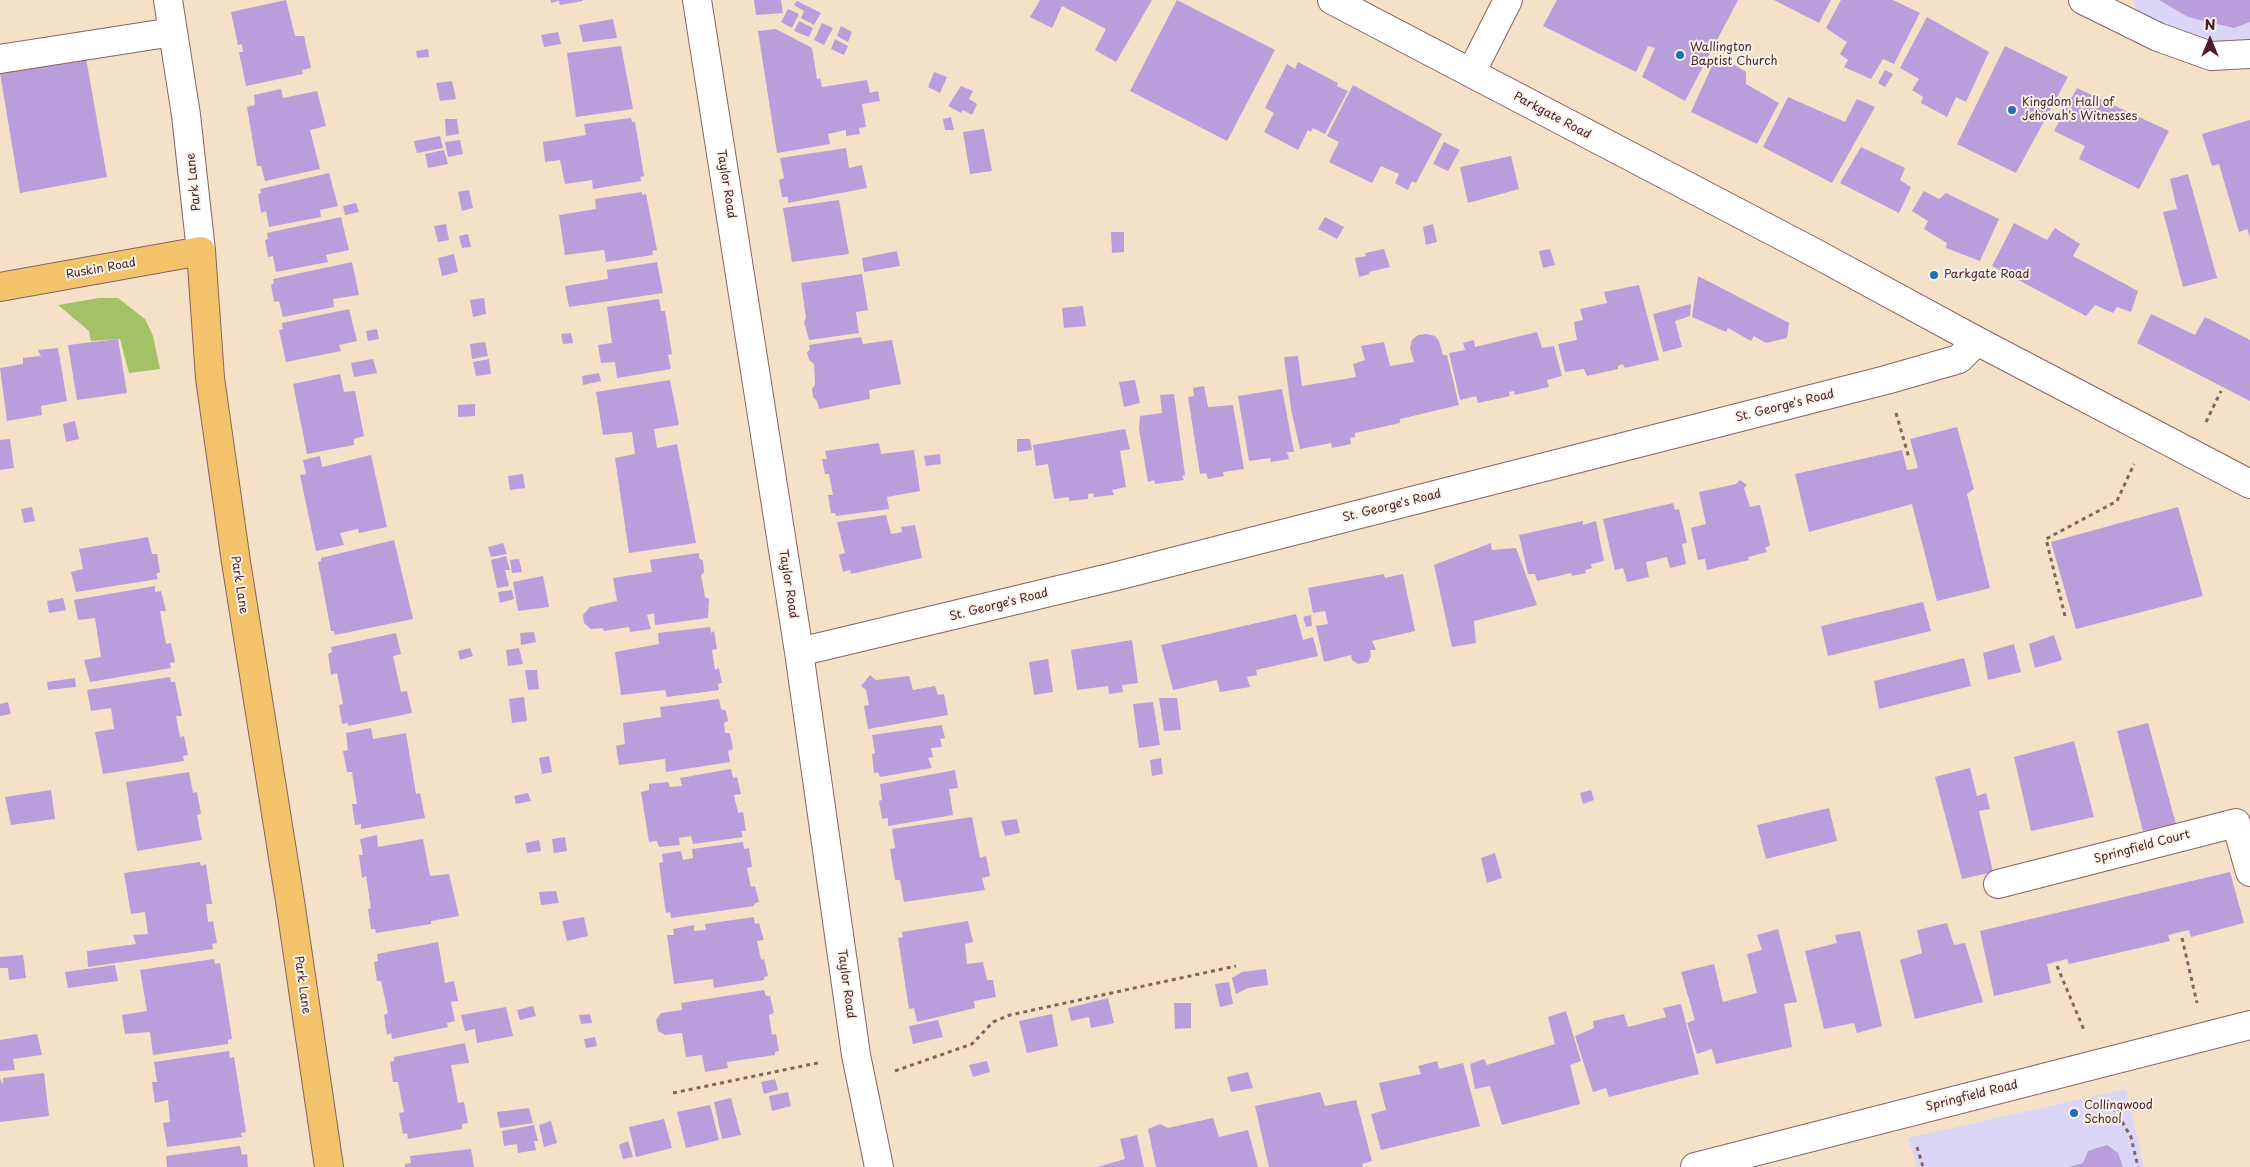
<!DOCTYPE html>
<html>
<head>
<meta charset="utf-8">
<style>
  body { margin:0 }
  #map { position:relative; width:2250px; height:1167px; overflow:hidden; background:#f4e1c7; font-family:"Playpen Sans",sans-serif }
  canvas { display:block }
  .north { position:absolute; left:2185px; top:15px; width:50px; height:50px; -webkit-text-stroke:4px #f7f3e8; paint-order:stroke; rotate:0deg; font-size:14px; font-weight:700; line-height:20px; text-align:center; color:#4a1f2b }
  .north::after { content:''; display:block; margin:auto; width:18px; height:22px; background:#4a1f2b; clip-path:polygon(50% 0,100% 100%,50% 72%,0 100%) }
</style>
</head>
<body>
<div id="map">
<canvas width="2250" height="1167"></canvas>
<div class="north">N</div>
</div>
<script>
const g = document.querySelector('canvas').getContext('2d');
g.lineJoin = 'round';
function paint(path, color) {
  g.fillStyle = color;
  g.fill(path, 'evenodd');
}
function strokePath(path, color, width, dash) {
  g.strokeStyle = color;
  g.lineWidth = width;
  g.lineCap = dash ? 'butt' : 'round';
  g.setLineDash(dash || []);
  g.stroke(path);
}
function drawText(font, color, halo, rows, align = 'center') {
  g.font = font + ' "Playpen Sans",sans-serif';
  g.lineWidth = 4;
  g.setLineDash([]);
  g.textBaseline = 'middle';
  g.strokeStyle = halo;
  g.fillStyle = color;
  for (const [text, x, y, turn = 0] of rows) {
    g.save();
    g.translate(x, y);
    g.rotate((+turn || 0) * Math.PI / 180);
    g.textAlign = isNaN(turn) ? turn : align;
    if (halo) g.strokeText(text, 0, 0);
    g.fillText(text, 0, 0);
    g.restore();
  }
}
const built = new Path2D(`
  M2133 0H2250V45L2220 50 2138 15Z
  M2126 1089 2144 1167H1917L1908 1138Z`);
const green = new Path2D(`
  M99 298H118L145 319 153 336 160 369 129 373 120 339 91 341 89 331 58 305Z`);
const building = new Path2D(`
  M286 0 295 36H304L311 68 302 70 303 74 246 86 239 52H243L242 44 238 45 231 12Z
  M551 0H583V1L560 5 559 1 551 3Z
  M754 0H781L783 13 756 15Z
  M1040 0H1152L1116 62 1095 50 1106 29 1062 6 1052 28 1030 17Z
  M1177 0 1275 50 1227 141 1130 91Z
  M1557 0H1738L1685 101 1642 77 1655 48 1648 46 1636 72 1543 26Z
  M1774 0H1831L1819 23Z
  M1841 0H1893L1920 13 1894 64 1883 59 1871 79 1844 67 1848 60 1840 54 1847 42 1826 28Z
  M2159 0H2250V22L2234 28 2188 17Z
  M797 1 821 13 814 25 801 18 804 11 794 5Z
  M788 9 799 14 792 28 781 22Z
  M1927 17 1989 52 1966 102 1956 97 1947 117 1921 103 1923 97 1912 90 1919 79 1900 68Z
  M613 19 617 38 583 42 579 25Z
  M799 21 813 28 809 37 794 31Z
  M822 23 833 28 824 45 814 40Z
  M841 26 852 32 848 42 837 36Z
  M776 29 812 48 817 79 820 78 822 87 867 80 870 93 878 91 880 101 862 104 866 127 859 128 860 134 846 136V130L828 134 830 144 777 153 758 31Z
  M558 32 561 44 544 47 541 35Z
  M835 39 848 46 844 55 831 49Z
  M621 46 633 109 576 117 567 53Z
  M2005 46 2068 77 2016 173 1957 144Z
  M428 49 429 57 417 58 416 51Z
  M86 58 107 177 20 193 0 73Z
  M1715 59 1729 67 1733 64 1746 72V84L1779 103 1757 144 1691 112Z
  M1298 62 1338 83 1337 86 1348 91 1325 134 1313 128 1311 132 1308 130 1298 150 1264 132 1274 113 1265 108 1287 64 1295 69Z
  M1885 70 1893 74 1885 87 1878 83Z
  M934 72 947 77 940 93 928 87Z
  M452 81 456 99 440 101 436 83Z
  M1353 85 1442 134 1416 183 1412 181 1408 190 1395 183 1399 174 1381 166 1372 183 1329 162 1339 142 1327 136Z
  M961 86 973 91 969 99 977 104 972 115 963 110 961 113 948 106Z
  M2077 88 2169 131 2139 189 2079 159 2085 146 2054 131Z
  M281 89 283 98 317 91 326 126 310 130 320 169 265 181 261 166H257L247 107 255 105 254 95Z
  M1788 97 1845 122 1857 99 1875 107 1832 183 1763 147Z
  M951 117 954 130H945L943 119Z
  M631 118 632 122H635L644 176 640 177 641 181 593 189 592 180 565 184 560 160 545 162 543 142 586 135 584 124Z
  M445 119H457L459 134 446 136Z
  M2250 120V237L2247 229 2239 232 2219 164 2212 166 2202 134Z
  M984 129 992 171 970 174 963 132Z
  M440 136 443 148 417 153 414 141Z
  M460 140 463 154 448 157 445 142Z
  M1444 142 1460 150 1448 171 1433 164Z
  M1861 147 1905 168 1900 180 1911 187 1899 213 1840 183Z
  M846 148 849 168 862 165 867 188 788 203V197H782L779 180 784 178 780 158Z
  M444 150 448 164 428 168 425 154Z
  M1511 156 1519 189 1468 203 1460 167Z
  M329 173 338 206 320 210 321 217 269 227 266 211 261 213 258 194 261 193 260 189Z
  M2188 174 2217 278 2183 287 2163 212 2177 209 2170 179Z
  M469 190 473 208 462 211 458 192Z
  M1924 191 1939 199 1946 193 1999 219 1980 261 1946 248 1947 243 1924 229 1928 221 1912 211Z
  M642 192V195L646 194 657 250 652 251 653 255 606 262 604 250 565 255 559 215 596 209 595 199Z
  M839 200 849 254 792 262 783 208Z
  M356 203 359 212 345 215 343 206Z
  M341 217 349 250 326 255 328 262 276 272 273 256 268 257 265 240 268 239 267 233Z
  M1325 217 1344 227 1337 239 1318 229Z
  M2014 223 2047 240 2055 228 2080 244 2073 256 2138 291 2131 312 2117 307 2113 313 2095 305 2086 316 1992 266Z
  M446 224 449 240 438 242 434 226Z
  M1433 224 1437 242 1426 245 1423 227Z
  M1111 232H1124V252L1112 253Z
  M468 234 471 247 462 248 459 236Z
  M1384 249 1390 267 1369 272 1370 274 1359 277 1355 258 1366 256 1365 253Z
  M1550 249 1555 265 1543 268 1539 251Z
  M897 251 900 266 864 272 862 258Z
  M454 254 458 272 442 276 438 258Z
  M352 262 359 295 333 299 334 307 283 317 279 301 274 302 271 285 274 283 273 279Z
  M657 262 663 293 569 307 565 286 608 279 607 270Z
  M862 274 868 310 856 312 859 333 809 340 804 322 806 318 801 283Z
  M1698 276 1789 323 1787 338 1766 343 1754 336 1751 341 1728 328 1726 332 1692 317Z
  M1639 285 1659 360 1625 368 1623 364 1618 366V369L1587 376 1584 369 1565 372 1558 344 1577 340 1574 322 1583 320 1580 309 1607 303 1604 292Z
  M484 298 486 314 473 317 470 300Z
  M659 299 661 311H665L672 354 668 355 671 369 617 378 615 362 601 363 598 345 612 343 607 307Z
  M1691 304 1690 316 1675 321 1682 347 1663 352 1653 314Z
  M1083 306 1086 326 1064 328 1062 308Z
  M349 309 357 341 339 345 341 351 286 362 279 330 283 329 282 323Z
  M2151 314 2195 335 2205 317 2250 340V401L2137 343Z
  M377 329 379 339 368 341 366 331Z
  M1537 332 1542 348 1554 346 1562 376 1547 380 1549 387 1515 395 1514 391 1509 392 1510 396 1478 403 1476 396 1460 400 1449 353 1465 350 1463 343 1474 340 1475 347Z
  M571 333 573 343 563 344 561 334Z
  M1426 334 1435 336 1439 341 1443 355H1447L1459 405 1400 419V423L1355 433V437L1350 438 1351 444 1332 448 1331 443 1300 449 1291 409 1284 357 1298 356 1302 386 1345 379 1356 377 1353 364 1365 360 1361 346 1384 342 1390 366 1414 362 1410 348 1412 340 1418 335Z
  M861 337 863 344 892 340 901 384 869 390 870 399 819 409 817 401 813 397 812 389 815 385 814 364 809 360 807 352 810 350 809 345Z
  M118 339 127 393 77 400 68 345Z
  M485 342 488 356 472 359 470 344Z
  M58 348 67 401 41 406 42 415 7 421 0 368 23 364V358L41 356 38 350Z
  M373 359 377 373 354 377 351 363Z
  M489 359 491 374 476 376 473 362Z
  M599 373 601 381 583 385 582 376Z
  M340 374 344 392 355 391 364 436 354 439V445L307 454 293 384Z
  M670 380 679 425 654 429 657 448 677 444 696 543 629 553 615 458 635 454 632 432 603 435 596 392Z
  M1135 380 1140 403 1124 407 1119 382Z
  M1204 386 1208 407 1233 405 1244 469 1223 472 1224 476 1208 479 1206 473 1200 474 1188 397 1194 396 1193 388Z
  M1282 389 1294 452H1287L1289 459 1271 462 1270 458 1249 461 1238 396Z
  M1174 394 1185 475 1182 476 1184 480 1155 484 1154 480 1148 482 1139 429 1140 416 1162 413 1160 395Z
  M475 404V416L458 417V405Z
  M75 421 79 439 66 442 63 424Z
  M1957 427 1974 489 1967 494 1990 588 1937 601 1912 504 1809 532 1795 474 1902 450 1907 470 1918 468 1910 439Z
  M1125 429 1130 449 1120 451 1126 487 1112 490 1114 495 1094 497 1093 493 1088 494V499L1069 501V497L1054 499 1048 464 1036 466 1033 445Z
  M10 439 14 468 0 470V440Z
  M1017 439H1030L1032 450 1017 452Z
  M879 443 881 454 914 450 920 491 887 497 889 509 836 516 835 513H831L828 495H833L829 474H825L822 459H827L825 451Z
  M940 454 941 464 926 466 924 456Z
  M371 455 387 527 359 533 358 529 340 533 344 545 316 551 300 475 306 474 303 460 320 456 322 467Z
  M523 474 525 488 510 490 508 476Z
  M1740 480 1747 485 1744 488 1750 507 1760 505 1770 545 1765 548 1767 552 1748 557 1749 560 1707 570 1705 559 1698 560 1691 528 1706 524 1699 492 1736 484Z
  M1673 503 1675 510 1679 509 1687 543 1682 544 1686 564 1670 568 1667 557 1646 562 1649 577 1627 582 1623 568 1615 570 1603 519Z
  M32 507 35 521 24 523 21 509Z
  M2178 507 2203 596 2076 629 2051 542Z
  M886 515 891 534 902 532 901 527 915 525 922 558 851 574 850 570 843 572 839 555 845 553 837 522Z
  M1583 521V525L1596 521 1604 561 1591 564 1592 568 1585 570 1586 573 1572 576 1571 573 1537 581 1535 574H1528L1519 535Z
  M148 537 152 554H157L160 572 156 574 158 579 76 592 71 572 83 569 79 549Z
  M394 540 413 619 335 635 334 631H331L318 562 321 561V558Z
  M503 543 507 554 491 557 488 547Z
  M1491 543 1492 550 1516 548 1537 605 1474 621 1476 643 1452 647 1434 565Z
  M699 553V558L703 561 704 572 701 575 705 597 709 599 708 618 655 625 654 613 647 615 651 629 630 632 629 627 604 631 603 628 591 629 584 623 583 615 590 607 617 601 613 578 652 572 650 560Z
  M506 556 510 570H505L509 586 497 588 491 560Z
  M519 559 522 572 512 573 510 560Z
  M1384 574 1385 578 1403 574 1415 631 1372 641 1376 650H1370L1371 656 1368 662 1358 664 1352 660 1351 655 1324 662 1316 626 1328 624 1325 611 1313 613 1308 588Z
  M543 576 549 607 518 611 513 582Z
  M155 586V592L161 591 166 611H160L166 644 171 643 175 662 170 663 171 668 90 682 84 660 101 657 95 618 78 620 74 600Z
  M512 590 514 599 500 603 498 592Z
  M63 598 66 610 49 613 47 601Z
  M1923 602 1931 631 1828 656 1821 626Z
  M1296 614 1303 640 1313 637 1318 656 1256 670 1257 675 1247 677 1250 687 1220 692 1217 680 1173 690 1161 645Z
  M1311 615 1312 626 1306 627 1303 617Z
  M710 627 711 633 714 631 717 649 712 650 715 670 719 668 722 683 718 684 719 690 667 697 665 690 621 695 615 652 659 644 658 633Z
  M534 632 536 642 521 645 520 633Z
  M396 633 401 654 393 656 401 692 407 691 412 713 348 726V723L342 724 339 705 343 704 337 673 331 675 328 654 332 652 331 647Z
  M2054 635 2062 660 2035 668 2029 644Z
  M1132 640 1138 683 1122 685 1123 692 1109 694 1108 686 1077 690 1071 650Z
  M2014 644 2021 672 1988 680 1983 653Z
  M470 648 473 656 460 660 458 651Z
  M519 648 523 664 508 666 506 650Z
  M1964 658 1971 686 1879 709 1874 681Z
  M1048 659 1053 692 1034 695 1029 662Z
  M525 670H537L539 689 528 690Z
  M870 675 876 680 909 676 913 690 935 686 938 695 944 694 948 715 868 729 864 706 869 705 866 690 861 686Z
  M170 677 171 682H175L182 716H176L180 737 184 736 188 755 183 756 184 761 103 774 95 732 114 729 111 708 91 711 87 690Z
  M75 678 76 687 48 690 47 682Z
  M524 697 527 721 512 723 509 699Z
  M1159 698H1177L1181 730 1164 731Z
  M719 699 721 709 726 711 728 721 724 723 725 733H730L733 749 728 751 730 762 666 772 665 759 619 765 616 746 625 744 623 723 661 717 660 707Z
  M8 702 11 714 0 716V704Z
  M1153 702 1160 745 1139 748 1133 704Z
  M2148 723 2176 824 2143 831 2117 731Z
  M942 725 945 738 940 739 942 747 931 748 933 757 928 758 932 768 880 777 878 772 874 773 872 754 875 753 872 735Z
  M371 728 373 739 406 733 416 794 420 793 425 818 361 829V824L355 825 352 804H357L352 772H347L343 751 348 750 346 733Z
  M2074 741 2094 817 2031 831 2014 757Z
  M549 756 552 772 542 774 539 758Z
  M1161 758 1163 774 1152 776 1150 760Z
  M1970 768 1977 796 1986 793 1990 809 1979 811 1993 872 1962 879 1935 777Z
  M731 769 733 778 737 777 741 794 734 795 738 813 743 812 746 831H741L743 837 693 844 691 836 679 838 680 845 659 847 657 841 649 842 641 792 649 790V784L668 782 670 787 682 786 680 778Z
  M955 770 958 788 949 789 953 815 888 826V818L882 819 879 801 882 800 880 784Z
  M189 772 193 793 197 792 201 814 197 815 202 840 137 851 126 782Z
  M51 790 55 819 11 825 5 797Z
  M1591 790 1594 800 1583 804 1580 793Z
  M528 793 531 801 516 804 514 796Z
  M1829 808 1837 841 1766 859 1757 825Z
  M972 817 980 858 986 856 990 876 982 878 985 890 904 902 900 880H895L890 849 895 848 892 829Z
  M1017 819 1020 833 1005 836 1001 821Z
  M377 835 378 847 423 839 430 876 449 874 459 916 431 921V924L376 933 375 929H371L368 909 371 908 366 876 362 878 359 855H363L360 839Z
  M565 837 567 851 554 853 552 839Z
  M539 840 541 851 527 853 525 843Z
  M743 842 744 849 749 848 752 867 747 868 751 887 755 886 759 902 754 904V906L671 918 670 912 666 913 662 886 659 863 663 862 662 854 681 851 683 860 693 858 692 849Z
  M1495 853 1502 878 1487 883 1481 858Z
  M200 862 201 866 206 864 212 904H206L208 922 213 921 217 943 212 944 213 949 88 967 87 951 136 944 133 935 148 934 145 912 131 914 124 873Z
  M2230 872 2244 923 2191 937 2189 930 2168 935 2170 941 2069 964 2067 959 2047 964 2051 983 1994 996 1980 931Z
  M556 891 559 903 541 905 539 892Z
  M584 917 588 936 567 941 562 921Z
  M754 917 755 924 759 923 764 940 757 941 761 960 764 959 768 976 764 977V980L714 988 713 979 674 984 667 935H674L673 929 694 925V931L706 930 705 924Z
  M968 921 973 942 965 944 967 964 983 962 987 980H993L996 997 974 1001 975 1008 917 1022 914 1008 909 1009 898 938 903 937 902 932Z
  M1947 923 1954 945 1965 943 1983 1002 1915 1019 1900 960 1922 953 1917 930Z
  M1778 929 1797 1002 1784 1004 1792 1047 1716 1064 1712 1049 1697 1054 1687 1023 1695 1020 1681 972 1714 964 1723 1002 1757 993 1747 954 1762 950 1757 935Z
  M1860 931 1882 1026 1857 1033 1854 1023 1824 1029 1805 951 1837 943 1835 935Z
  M438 942 445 983 454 981 458 1001 451 1002 455 1021 447 1023 448 1027 392 1039 391 1033 387 1035 384 1015 388 1013 381 981H377L374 962 378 961 377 954Z
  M23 955 26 978 9 980 8 968H0V957Z
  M214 959 215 964 220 963 232 1039 228 1040V1044L153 1055 150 1032 125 1034 122 1015 147 1011 140 970Z
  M115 965 118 981 68 988 65 972Z
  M1266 969 1268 985 1248 988 1236 994 1232 978 1242 972Z
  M1229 982 1233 1004 1220 1007 1215 984Z
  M764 990 766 996H770L774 1013 769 1015 772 1035 776 1034 779 1051 775 1052V1055L727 1062 728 1068 705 1072 702 1055 686 1057 682 1033 665 1035 658 1031 656 1020 661 1013 682 1010 681 1003Z
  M1108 998 1114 1023 1091 1028 1089 1017 1071 1021 1068 1008Z
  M1174 1003H1191V1028L1175 1029Z
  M1681 1004 1699 1074 1609 1097 1606 1088 1593 1092 1575 1036 1594 1028 1593 1021 1624 1014 1628 1027 1666 1017 1663 1008Z
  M533 1006 536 1016 520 1020 517 1010Z
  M506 1007 513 1036 477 1043 475 1029 465 1031 461 1015Z
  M1566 1011 1581 1061 1570 1065 1580 1104 1502 1125 1490 1086 1475 1089 1470 1064 1484 1059 1487 1065 1555 1044 1548 1017Z
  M590 1014 592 1023 581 1024 579 1015Z
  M1052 1014 1058 1046 1027 1053 1019 1021Z
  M938 1020 943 1037 913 1044 909 1026Z
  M37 1034 42 1055 13 1059 15 1070 0 1071V1040Z
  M595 1037 597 1046 586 1048 584 1039Z
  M465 1043 469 1063 451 1065 458 1103 464 1102 468 1123 462 1124V1129L408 1139 407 1133 403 1134 399 1113 404 1112 398 1082H393L390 1062 394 1061V1057Z
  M229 1051 230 1058 234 1057 246 1132 241 1133 242 1137 167 1147 163 1123 170 1122 168 1100 155 1103 152 1082H157L154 1062Z
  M987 1061 990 1072 973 1077 969 1065Z
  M1437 1061 1439 1069 1463 1063 1480 1126 1381 1150 1371 1114 1386 1110 1379 1083 1421 1074 1418 1066Z
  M1248 1072 1253 1088 1231 1092 1227 1077Z
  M44 1073 49 1116 0 1122V1079L3 1084V1078Z
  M775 1079 778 1090 764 1094 761 1082Z
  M788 1092 791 1106 772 1111 769 1096Z
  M1320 1092 1325 1106 1356 1100 1372 1161 1362 1164 1363 1167H1269L1255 1106Z
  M731 1098 741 1135 722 1139 714 1102Z
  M710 1105 719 1140 686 1148 677 1112Z
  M529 1108 533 1123 500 1128 497 1112Z
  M1213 1118 1219 1137 1248 1130 1258 1167H1156L1148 1129 1160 1124 1168 1128Z
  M664 1119 672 1148 636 1157 629 1127Z
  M551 1121 557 1143 544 1147 539 1125Z
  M534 1125 538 1141H534L536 1150 518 1153 517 1144 504 1146 502 1131Z
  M1137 1135 1144 1167H1098L1125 1159 1120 1139Z
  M628 1141 633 1157 623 1159 619 1145Z
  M2107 1145 2118 1153 2123 1167H2069L2083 1163 2088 1151Z
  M240 1146 242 1155 247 1154 248 1167H167L166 1156Z
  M471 1149 474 1167H405V1164L411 1163 410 1156Z`);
const path = new Path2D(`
  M1896 413 1909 458
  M2206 422 2221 391
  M2065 616 2046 539 2117 501 2134 464
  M2182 938 2197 1003
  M2057 966 2084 1030
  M895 1071 972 1044 993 1022 1010 1015 1236 966
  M673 1093 822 1062
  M2114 1108 2131 1137 2138 1167
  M1917 1147 1923 1167`);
const minor = new Path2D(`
  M168 0 186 115 201 251
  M697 0 799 652 856 1055 879 1167
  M1332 0 1813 252 1977 341 2250 484
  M2083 0 2158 37 2211 56 2250 54
  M0 59 173 32
  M1471 73 1508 0
  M799 652 1117 576 1886 380 1959 359 1977 341
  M1998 884 2236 823 2250 872
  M1695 1167 2250 1025`);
const major = new Path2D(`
  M0 287 201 251 210 378 236 562 290 901 329 1167`);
const markers = [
  [1680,55,5,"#1f6fb2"],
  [2012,110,5,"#1f6fb2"],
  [1934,275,5,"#1f6fb2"],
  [2074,1113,5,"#1f6fb2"]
];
const poiNames = [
  ["Wallington",1690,48],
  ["Baptist Church",1690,62],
  ["Kingdom Hall of",2022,103],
  ["Jehovah's Witnesses",2022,117],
  ["Parkgate Road",1944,275],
  ["Collingwood",2084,1106],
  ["School",2084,1120]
];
const streetNames = [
  ["Parkgate Road",1552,116,28],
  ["Park Lane",194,182,-96],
  ["Taylor Road",726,184,81],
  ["Ruskin Road",101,269,-10],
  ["St. George's Road",1785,406,-14],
  ["St. George's Road",1392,506,-14],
  ["Taylor Road",788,584,81],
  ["Park Lane",239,585,81],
  ["St. George's Road",999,605,-14],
  ["Springfield Court",2142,847,-15],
  ["Taylor Road",846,984,82],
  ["Park Lane",302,985,82],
  ["Springfield Road",1972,1096,-14]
];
paint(built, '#dbd6f7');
paint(green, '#a5c167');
paint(building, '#b89fdc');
strokePath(minor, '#866362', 30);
strokePath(major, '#866362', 30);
strokePath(path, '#866362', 3, [4, 4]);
strokePath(minor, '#fff', 28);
strokePath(major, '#f2c36a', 28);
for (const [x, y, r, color] of markers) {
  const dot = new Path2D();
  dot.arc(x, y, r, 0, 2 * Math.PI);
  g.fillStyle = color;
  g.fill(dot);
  strokePath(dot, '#f7f3e8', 2);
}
drawText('12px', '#4a1f2b', '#f7f3e8', poiNames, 'left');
drawText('12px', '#4a1f2b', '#f7f3e8', streetNames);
</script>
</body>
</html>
